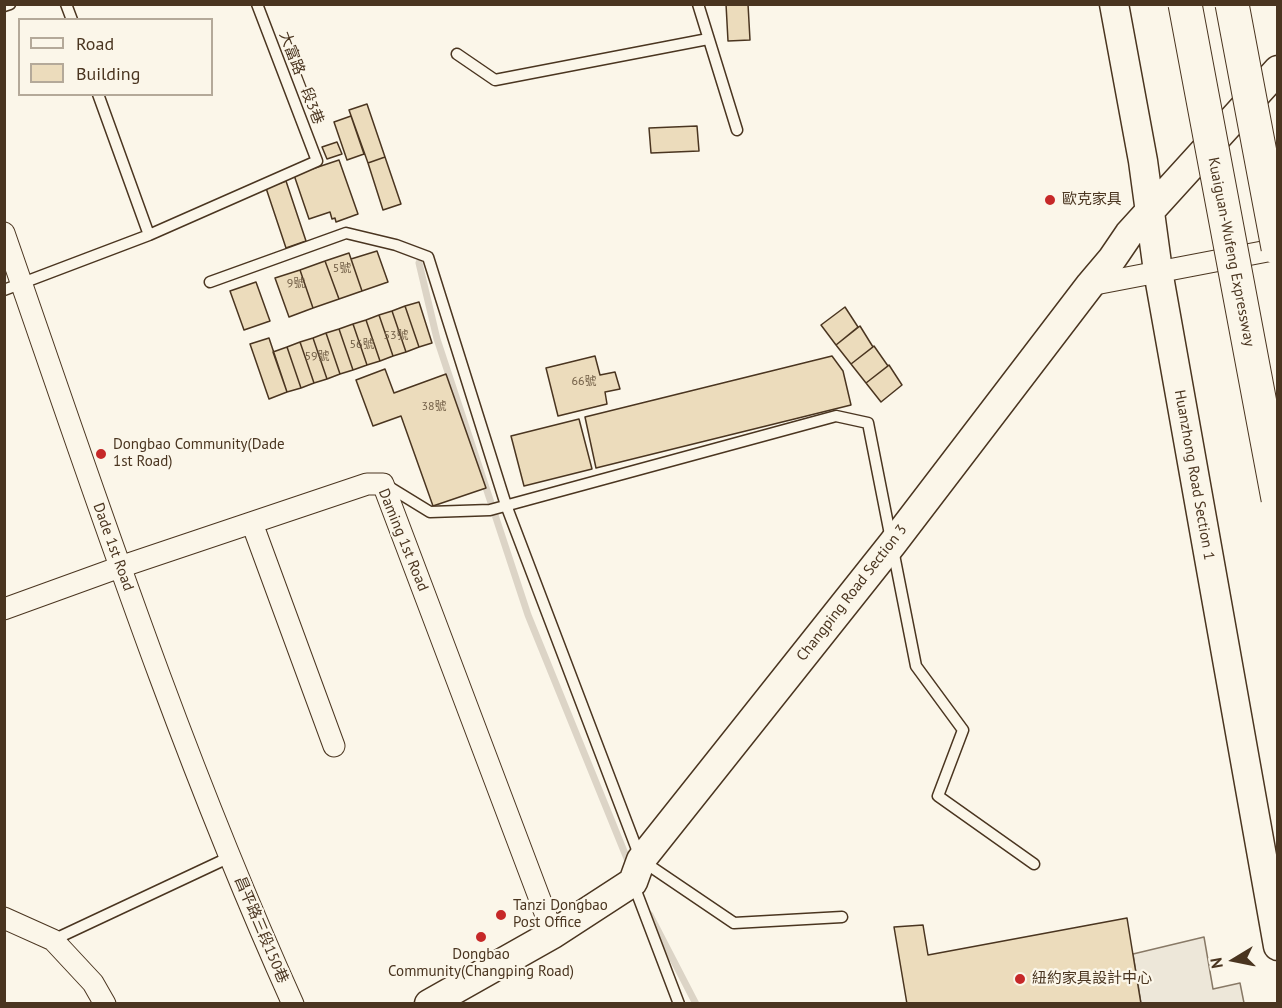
<!DOCTYPE html>
<html>
<head>
<meta charset="utf-8">
<style>
  body { margin:0 }
  #map { position:relative; width:1282px; height:1008px; overflow:hidden; background:#fbf6e9; font-family:"PT Sans",sans-serif }
  canvas { display:block }
  .frame { position:absolute; inset:0; border:6px solid #4a3520; pointer-events:none }
  .legend { position:absolute; left:18px; top:18px; width:195px; height:78px; box-sizing:border-box; background:#fbf6e9; border:2px solid #b4a999; margin:0; padding:8px 10px; list-style:none; font-size:18px; color:#4a3520 }
  .legend li { display:flex; align-items:center; gap:12px; height:30px }
  .legend b { width:30px; border:2px solid #b4a999 }
  .north { position:absolute; left:1204px; top:930px; width:60px; height:60px; -webkit-text-stroke:4px #fbf6e9; paint-order:stroke; rotate:260deg; font-size:16px; font-weight:700; line-height:24px; text-align:center; color:#4a3520 }
  .north::after { content:''; display:block; margin:auto; width:21px; height:27px; background:#4a3520; clip-path:polygon(50% 0,100% 100%,50% 72%,0 100%) }
</style>
</head>
<body>
<div id="map">
<canvas width="1282" height="1008"></canvas>
<div class="frame"></div>
<ul class="legend">
<li><b style="height:8px;background:#fbf6e9"></b>Road</li>
<li><b style="height:16px;background:#ecdcbc"></b>Building</li>
</ul>
<div class="north">N</div>
</div>
<script>
const g = document.querySelector('canvas').getContext('2d');
g.lineJoin = 'round';
function paint(path, color) {
  g.fillStyle = color;
  g.fill(path, 'evenodd');
}
function strokePath(path, color, width, dash) {
  g.strokeStyle = color;
  g.lineWidth = width;
  g.lineCap = dash ? 'butt' : 'round';
  g.setLineDash(dash || []);
  g.stroke(path);
}
function drawText(font, color, halo, rows, align = 'center') {
  g.font = font + ' "PT Sans","Noto Sans TC",sans-serif';
  g.lineWidth = 4.5;
  g.setLineDash([]);
  g.textBaseline = 'middle';
  g.strokeStyle = halo;
  g.fillStyle = color;
  for (const [text, x, y, turn = 0] of rows) {
    g.save();
    g.translate(x, y);
    g.rotate((+turn || 0) * Math.PI / 180);
    g.textAlign = isNaN(turn) ? turn : align;
    if (halo) g.strokeText(text, 0, 0);
    g.fillText(text, 0, 0);
    g.restore();
  }
}
const parking = new Path2D(`
  M1204 937 1213 989 1240 983 1244 1003H1141L1133 954Z`);
const stream = new Path2D(`
  M419 263 437 339 528 615 630 866
  M650 915 696 1004`);
const building = new Path2D(`
  M726 4H748L750 40 728 41Z
  M367 104 385 157 368 163 349 110Z
  M351 116 364 154 347 160 334 122Z
  M697 126 699 151 651 153 649 128Z
  M337 142 342 154 327 159 322 147Z
  M385 157 401 204 383 210 368 163Z
  M339 160 358 214 336 222 335 218 332 219 330 212 309 219 294 175Z
  M286 181 306 241 286 248 266 188Z
  M377 251 388 282 362 291 351 259Z
  M349 253 362 291 339 299 325 261Z
  M325 261 339 299 313 308 300 270Z
  M300 270 313 308 289 317 275 278Z
  M256 282 270 321 244 330 230 291Z
  M419 302 432 343 419 347 405 306Z
  M405 306 419 347 406 352 392 311Z
  M845 307 858 327 836 345 821 325Z
  M392 311 406 352 393 356 379 315Z
  M379 315 393 356 380 361 366 320Z
  M366 320 380 361 367 365 353 324Z
  M353 324 367 365 353 370 339 329Z
  M860 326 873 347 851 364 836 345Z
  M339 329 353 370 340 374 326 333Z
  M326 333 340 374 327 379 313 338Z
  M269 338 287 392 269 399 250 344Z
  M313 338 327 379 314 383 300 342Z
  M300 342 314 383 301 388 287 347Z
  M874 346 888 366 866 383 851 364Z
  M287 347 301 388 287 392 273 352Z
  M595 356 600 375 615 372 620 389 605 392 607 404 558 416 546 368Z
  M832 356 843 371 851 405 596 468 585 417Z
  M889 365 902 385 881 402 866 383Z
  M385 369 394 393 446 374 486 488 433 506 401 416 373 426 356 380Z
  M579 419 592 469 524 486 511 436Z
  M1127 918 1141 1004H907L894 927 923 925 928 955Z`);
const lane = new Path2D(`
  M66 4 72 20
  M698 4 737 130
  M4 6 10 4
  M457 54 495 80 708 39
  M98 94 149 235
  M210 282 346 233 396 245 428 257 506 505 641 860 734 923 842 917
  M4 290 149 235 317 161 257 4
  M386 485 430 512 490 510 836 416 868 423 916 666 963 730 938 796 1034 864
  M633 883 679 1004
  M53 940 230 857`);
const street = new Path2D(`
  M4 233C94 492 180 754 293 1004
  M1090 285 1278 249
  M252 523 334 746
  M4 609 120 567 367 484H383L553 934
  M4 918 53 940 93 983 105 1004`);
const secondary = new Path2D(`
  M1114 4 1143 161 1158 271 1278 946
  M429 1004 553 934 633 882 641 860 893 543 1090 285 1112 259 1129 234 1278 70`);
const highwayBridge = new Path2D(`
  M1185 4 1278 499
  M1232 4 1278 248`);
const markers = [
  [1050,200,6,"#c62828"],
  [101,454,6,"#c62828"],
  [501,915,6,"#c62828"],
  [481,937,6,"#c62828"],
  [1020,979,6,"#c62828"]
];
const numberNames = [
  ["5號",342,269],
  ["9號",296,284],
  ["53號",396,336],
  ["56號",362,345],
  ["59號",317,357],
  ["66號",584,382],
  ["38號",434,407]
];
const streetNames = [
  ["大富路一段3巷",301,78,69],
  ["Kuaiguan-Wufeng Expressway",1231,252,79],
  ["Huanzhong Road Section 1",1194,475,80],
  ["Daming 1st Road",403,540,68],
  ["Dade 1st Road",113,547,70],
  ["Changping Road Section 3",852,593,-52],
  ["昌平路三段150巷",261,930,67]
];
const poiNames = [
  ["歐克家具",1062,200],
  ["Dongbao Community(Dade",113,445],
  ["1st Road)",113,462],
  ["Tanzi Dongbao",513,906],
  ["Post Office",513,923],
  ["Dongbao",481,955,"center"],
  ["Community(Changping Road)",481,972,"center"],
  ["紐約家具設計中心",1032,979]
];
paint(parking, '#ede7d9');
strokePath(parking, '#887966', 1.5);
strokePath(stream, '#dcd4c6', 7);
paint(building, '#ecdcbc');
strokePath(building, '#4a3520', 1.5);
strokePath(lane, '#4a3520', 13);
strokePath(street, '#4a3520', 23);
strokePath(secondary, '#4a3520', 31);
strokePath(lane, '#fbf6e9', 10);
strokePath(street, '#fbf6e9', 21);
strokePath(secondary, '#fbf6e9', 28);
strokePath(highwayBridge, '#4a3520', 35, []);
strokePath(highwayBridge, '#fbf6e9', 33);
for (const [x, y, r, color] of markers) {
  const dot = new Path2D();
  dot.arc(x, y, r, 0, 2 * Math.PI);
  g.fillStyle = color;
  g.fill(dot);
  strokePath(dot, '#fbf6e9', 2);
}
drawText('12px', '#725f47', null, numberNames);
drawText('15px', '#4a3520', '#fbf6e9', streetNames);
drawText('15px', '#4a3520', '#fbf6e9', poiNames, 'left');
</script>
</body>
</html>
